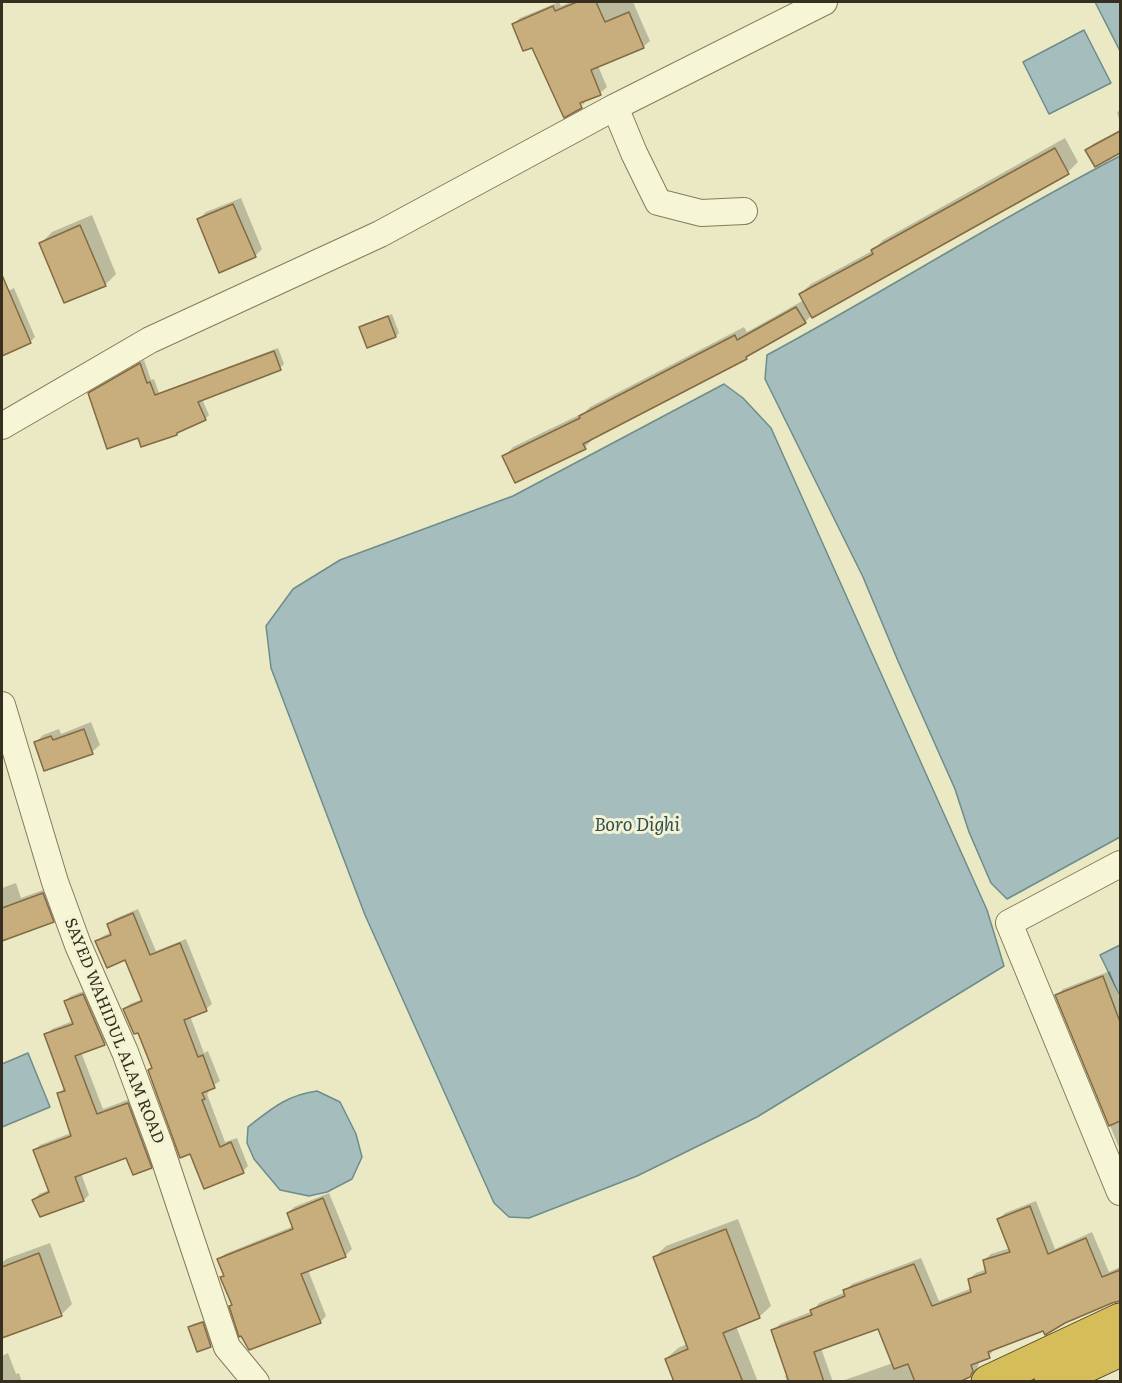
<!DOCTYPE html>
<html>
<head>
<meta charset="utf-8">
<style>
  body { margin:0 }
  #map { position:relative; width:1122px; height:1383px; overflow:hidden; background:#ebe9c4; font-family:Literata,serif }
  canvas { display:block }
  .frame { position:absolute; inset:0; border:3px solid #352f1f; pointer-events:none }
</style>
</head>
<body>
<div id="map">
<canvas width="1122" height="1383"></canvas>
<div class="frame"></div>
</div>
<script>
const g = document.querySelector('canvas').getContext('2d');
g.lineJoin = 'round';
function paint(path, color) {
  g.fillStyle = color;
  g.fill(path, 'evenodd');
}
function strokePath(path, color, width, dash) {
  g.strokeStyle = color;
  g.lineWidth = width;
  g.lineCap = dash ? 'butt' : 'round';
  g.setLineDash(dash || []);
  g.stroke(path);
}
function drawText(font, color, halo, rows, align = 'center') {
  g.font = font + ' Literata,serif';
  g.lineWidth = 6;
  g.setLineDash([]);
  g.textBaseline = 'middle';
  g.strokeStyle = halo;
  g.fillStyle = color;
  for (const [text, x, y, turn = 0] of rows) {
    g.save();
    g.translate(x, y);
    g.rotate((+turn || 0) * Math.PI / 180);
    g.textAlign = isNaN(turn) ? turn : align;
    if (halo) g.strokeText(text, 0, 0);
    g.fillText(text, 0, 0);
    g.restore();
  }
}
const water = new Path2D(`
  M1095 2H1120V51Z
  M1084 30 1111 83 1049 114 1023 62Z
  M1120 156V837L1007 899 991 883 969 832 955 789 898 661 863 577 765 379 767 355C886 291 1000 218 1120 156Z
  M724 384 743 398 771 428 987 910 1004 966 757 1117 637 1176 529 1218 509 1217 494 1203 365 915 271 668 266 626 293 589 340 560 513 496Z
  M1120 945V996L1100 955Z
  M28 1053 50 1107 2 1127V1064Z
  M317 1091 340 1102 356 1134 362 1157 352 1179 327 1192 309 1196 280 1190 254 1159 247 1143 248 1127C271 1109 287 1095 317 1091Z`);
const shadow = new Path2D(`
  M559 2 561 6 571 2H633L650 41 643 47 598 66 607 87 600 93 587 99 583 105 579 96 513 24 520 18Z
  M1120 109V121L1117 113Z
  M1120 130V152L1095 165 1087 150 1093 144Z
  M1065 138 1078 162 1068 172 812 315 805 322 754 350 746 358 594 438 585 447 504 457 513 447 585 412 590 407 744 327 747 332 804 300 800 294 811 284 872 251 883 240Z
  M241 198 262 249 255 256 198 220 206 212Z
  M92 215 116 274 105 285 41 243 52 232Z
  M14 288 35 337 30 342 2 353V294Z
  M392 314 399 333 396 336 368 346 361 327 364 324Z
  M278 348 284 364 280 368 202 399 209 415 205 419 138 436 94 390 144 360 151 380 154 379 159 393Z
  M91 722 100 745 92 752 36 742 43 735 59 729 61 734Z
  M16 883 21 898 49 888 59 914 53 921 2 939V888Z
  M138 909 156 951 186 939 212 1004 206 1009 190 1016 204 1053 208 1051 220 1081 208 1089 209 1092 207 1094 225 1142 237 1138 248 1166 243 1171 191 1152 149 1070 153 1066 139 1031 124 1009 130 1004 143 999 126 958 97 941 103 936 112 932 109 924 114 919Z
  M1110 971 1120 1000V1150L1057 995 1063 989Z
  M89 989 110 1038 105 1044 81 1052 103 1109 133 1098 156 1161 151 1167 127 1156 81 1173 89 1195 84 1200H34L39 1194 49 1190 34 1150 40 1145 71 1133 58 1094 64 1088 46 1035 52 1029 73 1021 65 1001 71 996Z
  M329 1193 352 1249 346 1255 308 1270 326 1316 320 1322 233 1304 222 1278 225 1275 219 1260 225 1254 294 1226 288 1213 294 1207Z
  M1036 1201 1055 1249 1092 1232 1109 1272 1120 1267V1300L1112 1302 995 1348 989 1356 978 1360 979 1363 977 1369 970 1376 938 1382H839L893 1363 879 1327 821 1348 833 1382H787L785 1376 788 1373 773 1331 780 1324 813 1311 819 1303 846 1292 845 1291 852 1284 921 1258 939 1301 972 1288 969 1279 976 1273 987 1269 984 1260 991 1254 1010 1248 999 1219 1005 1213Z
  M738 1219 771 1306 759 1317 736 1326 758 1382H676L666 1359 678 1348 687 1344 655 1257 666 1246Z
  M50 1243 72 1304 61 1315 17 1331 2 1289V1263L6 1259Z
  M206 1320 214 1342 210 1346 190 1327 193 1324Z
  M8 1353 16 1374 19 1373 22 1382H2V1356Z`);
const building = new Path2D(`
  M577 2H596L605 22 629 12 644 48 591 70 601 95 580 103 582 108 564 118 532 48 523 51 512 24 553 6 555 11Z
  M1120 131V153L1095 167 1085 150Z
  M1055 148 1069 174 812 318 799 294 873 254 871 250Z
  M233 204 256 257 219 273 197 219Z
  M80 225 106 286 64 303 39 243Z
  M2 275 31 343 2 356Z
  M796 307 806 323 746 357 747 359 583 444 586 449 515 483 502 456 580 418 579 416 735 335 737 340Z
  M388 316 396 337 367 348 359 327Z
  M274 351 281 370 198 402 206 420 177 433V435L141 447 138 438 107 449 88 393 140 363 147 383 150 382 155 395Z
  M84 729 93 754 44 771 34 742 51 736 53 740Z
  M43 893 54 922 2 941V908Z
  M133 913 150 955 180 943 207 1011 184 1020 198 1057 203 1055 215 1088 202 1093 205 1099 202 1100 220 1147 231 1142 244 1173 204 1189 190 1154 180 1158 148 1070 152 1068 138 1033 134 1034 123 1009 142 1001 125 960 107 968 95 941 111 935 107 924Z
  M1103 976 1120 1022V1121L1109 1126 1055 995Z
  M83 994 105 1045 75 1056 97 1114 128 1103 152 1168 133 1175 126 1158 75 1177 84 1201 40 1217 32 1200 49 1192 33 1150 71 1136 57 1093 65 1091 44 1034 73 1024 64 1001Z
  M323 1198 346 1257 301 1274 321 1323 249 1350 241 1336 239 1337 229 1306 232 1305 220 1277 224 1276 217 1259 293 1229 287 1213Z
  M1030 1206 1048 1254 1086 1238 1102 1277 1120 1270V1301L1112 1303 1065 1323 1045 1335 1043 1331 988 1352 990 1358 971 1365 973 1371 970 1377 959 1382H915L908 1364 894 1369 878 1329 814 1352 824 1382H789L771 1330 812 1315 810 1310 845 1296 843 1290 914 1264 932 1306 971 1292 968 1279 986 1273 983 1260 1010 1252 997 1219Z
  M726 1229 760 1318 723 1333 743 1382H674L665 1359 688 1349 653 1257Z
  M39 1253 62 1316 2 1338V1267Z
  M203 1322 211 1347 197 1352 188 1327Z`);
const street = new Path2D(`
  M615 107 634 153 658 202 701 213 744 211
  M2 426 150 340 380 234 615 107 824 2
  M2 705 55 882 78 945 125 1052 161 1149 227 1347 256 1382
  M1120 864 1009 923 1120 1192`);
const highway = new Path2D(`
  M988 1382 1120 1320
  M1051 1382 1120 1350`);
const streetNames = [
  ["SAYED WAHIDUL ALAM ROAD",114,1031,68]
];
const waterNames = [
  ["Boro Dighi",637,826]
];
paint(water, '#a5bebd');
strokePath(water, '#6d8c8c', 1.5);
paint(shadow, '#0003');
paint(building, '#c7ae7c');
strokePath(building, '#826b43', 1.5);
strokePath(street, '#847b5b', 28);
strokePath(highway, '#52482f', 35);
strokePath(street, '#f6f5d6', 26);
strokePath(highway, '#d5bd5a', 33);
drawText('16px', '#352f1f', '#f3f2d3', streetNames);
drawText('italic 18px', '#2f4d54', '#f3f2d3', waterNames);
</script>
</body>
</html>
